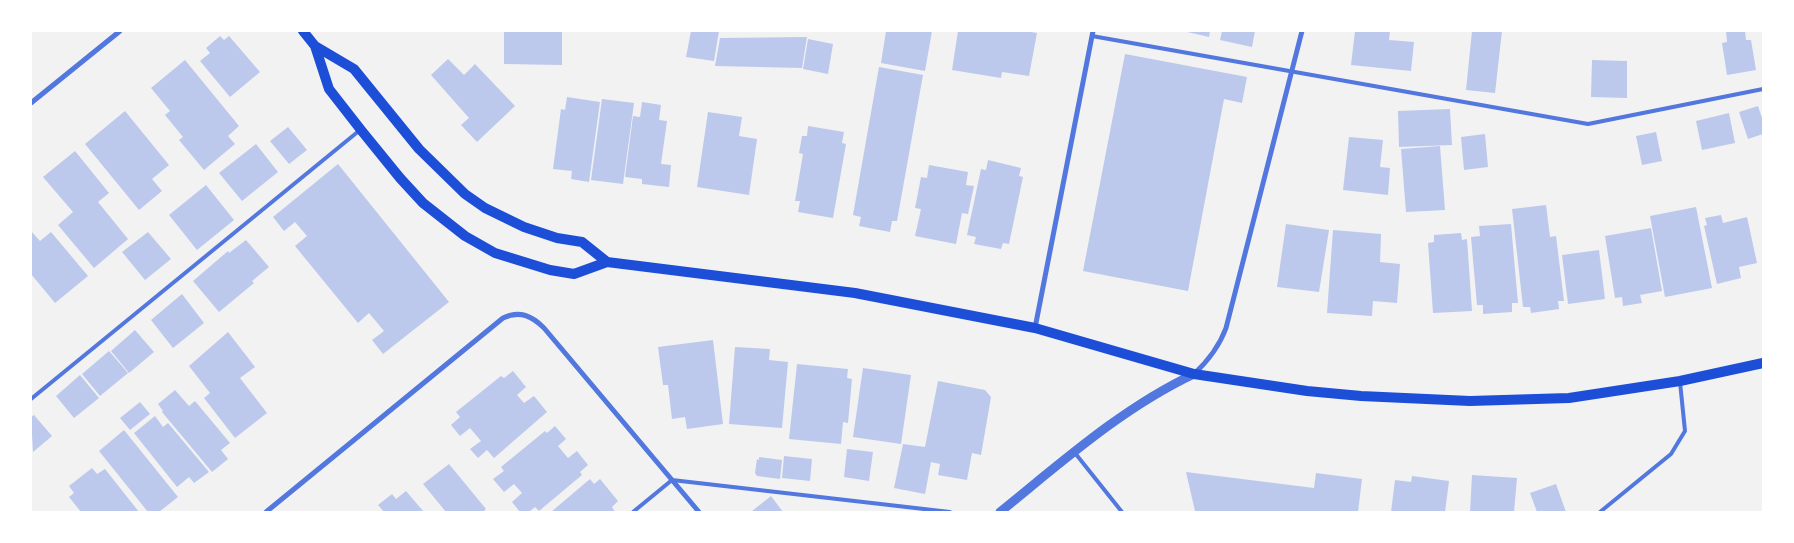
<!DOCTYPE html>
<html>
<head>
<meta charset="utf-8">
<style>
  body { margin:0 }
  #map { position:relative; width:1794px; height:543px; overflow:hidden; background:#f2f2f2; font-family:"Noto Sans",sans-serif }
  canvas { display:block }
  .frame { position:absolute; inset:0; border:32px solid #fff; pointer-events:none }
</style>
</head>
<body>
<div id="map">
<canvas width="1794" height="543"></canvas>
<div class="frame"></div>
</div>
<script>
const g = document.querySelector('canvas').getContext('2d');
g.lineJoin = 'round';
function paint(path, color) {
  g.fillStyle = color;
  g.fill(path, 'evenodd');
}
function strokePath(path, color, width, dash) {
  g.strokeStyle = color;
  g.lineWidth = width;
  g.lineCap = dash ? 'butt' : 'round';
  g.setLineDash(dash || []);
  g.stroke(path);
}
const building = new Path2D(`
  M504 31H562V65L504 64Z
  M691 31H719L714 61 686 57Z
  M886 31H932L925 71 881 63Z
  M958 31H1026L1037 33 1029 76 1002 72 1001 78 952 70Z
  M1183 31H1210L1209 37Z
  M1222 31H1255L1252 47 1220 40Z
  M1355 31H1390L1389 40 1414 42 1411 71 1351 65Z
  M1472 31H1502L1495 93 1466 90Z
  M1726 31H1745L1746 40H1751L1756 70 1727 75 1722 43 1727 42Z
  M220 36 224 40 229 36 260 72 230 97 200 61 210 53 206 48Z
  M807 37 802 68 715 66 720 38Z
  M808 39 833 44 828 74 803 69Z
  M1125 54 1247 77 1242 103 1224 99 1188 291 1083 271Z
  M448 59 464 75 475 64 515 106 477 142 461 125 469 118 431 75Z
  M185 60 239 126 228 136 235 144 204 170 179 140 183 137 165 115 170 111 151 88Z
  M1592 60 1627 61V98L1591 97Z
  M879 67 923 75 897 221H892L890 232 859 226 861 217 853 215Z
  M567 97 600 102 589 182 571 179 572 171 553 169 561 109 565 110Z
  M602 99 634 103 623 184 591 180Z
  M642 102 661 105 659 120 667 121 661 164 671 165 669 187 642 184V179L625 177 633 116 640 117Z
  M1758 106 1763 121V134L1748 139 1739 112Z
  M1450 109 1452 145 1399 147 1398 111Z
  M125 111 169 165 152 179 162 191 139 210 85 144Z
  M708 112 742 117 739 136 757 139 749 195 697 187Z
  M1729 113 1735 143 1702 150 1696 121Z
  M808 126 844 132 842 143 846 144 833 218 798 212 800 201H795L803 154 799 153 802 136H807Z
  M288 127 307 150 289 164 270 141Z
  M1656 132 1662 161 1642 165 1636 136Z
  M1485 134 1488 167 1464 170 1461 137Z
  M1349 137 1383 140 1380 167 1390 168 1388 195 1343 190Z
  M256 144 278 172 242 201 219 173Z
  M1440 146 1445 210 1406 212 1401 149Z
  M75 151 109 193 98 202 128 239 94 268 58 225 73 212 43 177Z
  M988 160 1021 168 1019 176 1023 177 1009 244 1003 243 1001 249 974 244 976 237 967 235 981 169 986 170Z
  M338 164 449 302 383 354 372 340 384 331 369 313 358 323 295 246 307 236 295 222 284 231 273 217Z
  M929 165 968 172 966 185 974 186 968 214 962 213 956 244 915 236 921 209 915 208 921 177 927 178Z
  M206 185 234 220 197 250 169 215Z
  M1546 205 1550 237 1556 236 1564 301H1558L1559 309 1531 313 1530 307H1523L1512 209Z
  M1696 207 1712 288 1665 297 1650 216Z
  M1721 215 1723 223 1747 217 1757 263 1739 267 1741 278 1717 284 1704 226 1707 225 1705 218Z
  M1286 224 1329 230 1319 292 1277 287Z
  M1511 224 1518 303H1512V312L1483 314V305H1477L1471 237 1480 236 1479 226Z
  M1651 228 1662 291 1640 295 1642 303 1623 306 1622 297 1615 298 1605 236Z
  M1333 230 1381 234 1380 262 1400 264 1397 303 1373 301 1372 316 1327 313Z
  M31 231 40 241 51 232 88 276 55 303 31 274Z
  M148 232 171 259 145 280 122 252Z
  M1461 233 1462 240 1467 239 1472 311 1433 313 1428 243 1434 242V235Z
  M246 240 269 267 252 281 254 283 219 312 193 281 228 251 229 253Z
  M1599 250 1605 299 1568 304 1562 255Z
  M182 294 204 323 173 348 151 320Z
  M135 330 154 352 129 373 111 351Z
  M228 332 255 367 240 378 267 413 235 438 204 398 210 393 189 366Z
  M713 340 723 424 687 429 685 417 672 419 668 385H663L658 347Z
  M735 347 770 349 769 360 788 362 782 428 729 424Z
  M109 351 128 373 100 396 82 374Z
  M797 364 848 369 847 378 852 379 848 423 843 422 841 444 789 439Z
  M863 368 911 375 901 444 853 437Z
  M513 371 526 387 517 395 524 403 534 396 547 412 494 458 487 450 478 458 470 449 481 441 470 428 460 436 451 425 460 417 456 412 501 376 504 378Z
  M80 375 99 398 74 418 56 396Z
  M938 381 985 390 991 397 981 455 972 453 967 480 938 475 940 464 931 462 925 494 894 488 903 444 925 447Z
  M175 390 189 406 195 401 230 443 221 450 228 459 212 472 162 412 163 411 158 404Z
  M140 402 150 414 130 430 120 418Z
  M34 415 52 436 33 452 31 417Z
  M155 416 163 427 168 423 209 472 194 483 189 477 177 487 134 433Z
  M555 426 566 439 558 446 568 458 577 451 588 465 580 472 582 475 539 511 535 507 529 512H520L512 502 522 493 514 484 504 492 493 479 504 471 501 467 545 431 547 433Z
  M124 430 178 497 159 512H148L99 451Z
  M847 449 873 452 869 481 844 477Z
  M784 456 812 459 810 481 782 478Z
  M759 457 782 460 780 479 757 476 755 473 757 459 759 460Z
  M449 464 486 509 483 512H446L423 484Z
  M92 468 97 474 105 469 139 512H81L69 497 74 493 69 486Z
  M1186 472 1314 488 1316 473 1362 479 1358 512 1195 511Z
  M1472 475 1517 478 1514 512H1470Z
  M1412 476 1449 481 1445 512H1391L1395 480 1411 482Z
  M590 479 594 484 600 479 618 501 612 507 615 512H551Z
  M1556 484 1566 512H1537L1530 493Z
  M406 491 424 512H384L378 505 392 494 396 499Z
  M771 496 783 512H753L752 511Z`);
const service = new Path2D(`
  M1092 36 1588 124 1763 89
  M31 399 360 130
  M1075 453 1122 512
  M633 512 672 480 950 512
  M1600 512 1671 454 1685 431 1680 382`);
const minor = new Path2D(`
  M31 103 120 31
  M1035 328 1093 31
  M1194 374C1209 360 1219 347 1226 328L1302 31
  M266 512 503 318C520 310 532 316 544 328L699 512`);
const tertiary = new Path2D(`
  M1000 512C1062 462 1122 408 1194 374`);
const secondary = new Path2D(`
  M303 31 315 46 354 69 419 149 465 194 485 208 524 227 557 238 582 242 607 262
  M315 46 329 89 361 130 400 178 423 203 465 236 495 253 550 270 574 274 607 262 855 293 1035 328 1194 374 1307 391 1361 396 1470 401 1569 398 1680 381 1763 363`);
paint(building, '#bdc9ec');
strokePath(service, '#5277de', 4);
strokePath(minor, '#5277de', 5);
strokePath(tertiary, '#5277de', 9);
strokePath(secondary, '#1d4ed8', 10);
</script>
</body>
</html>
